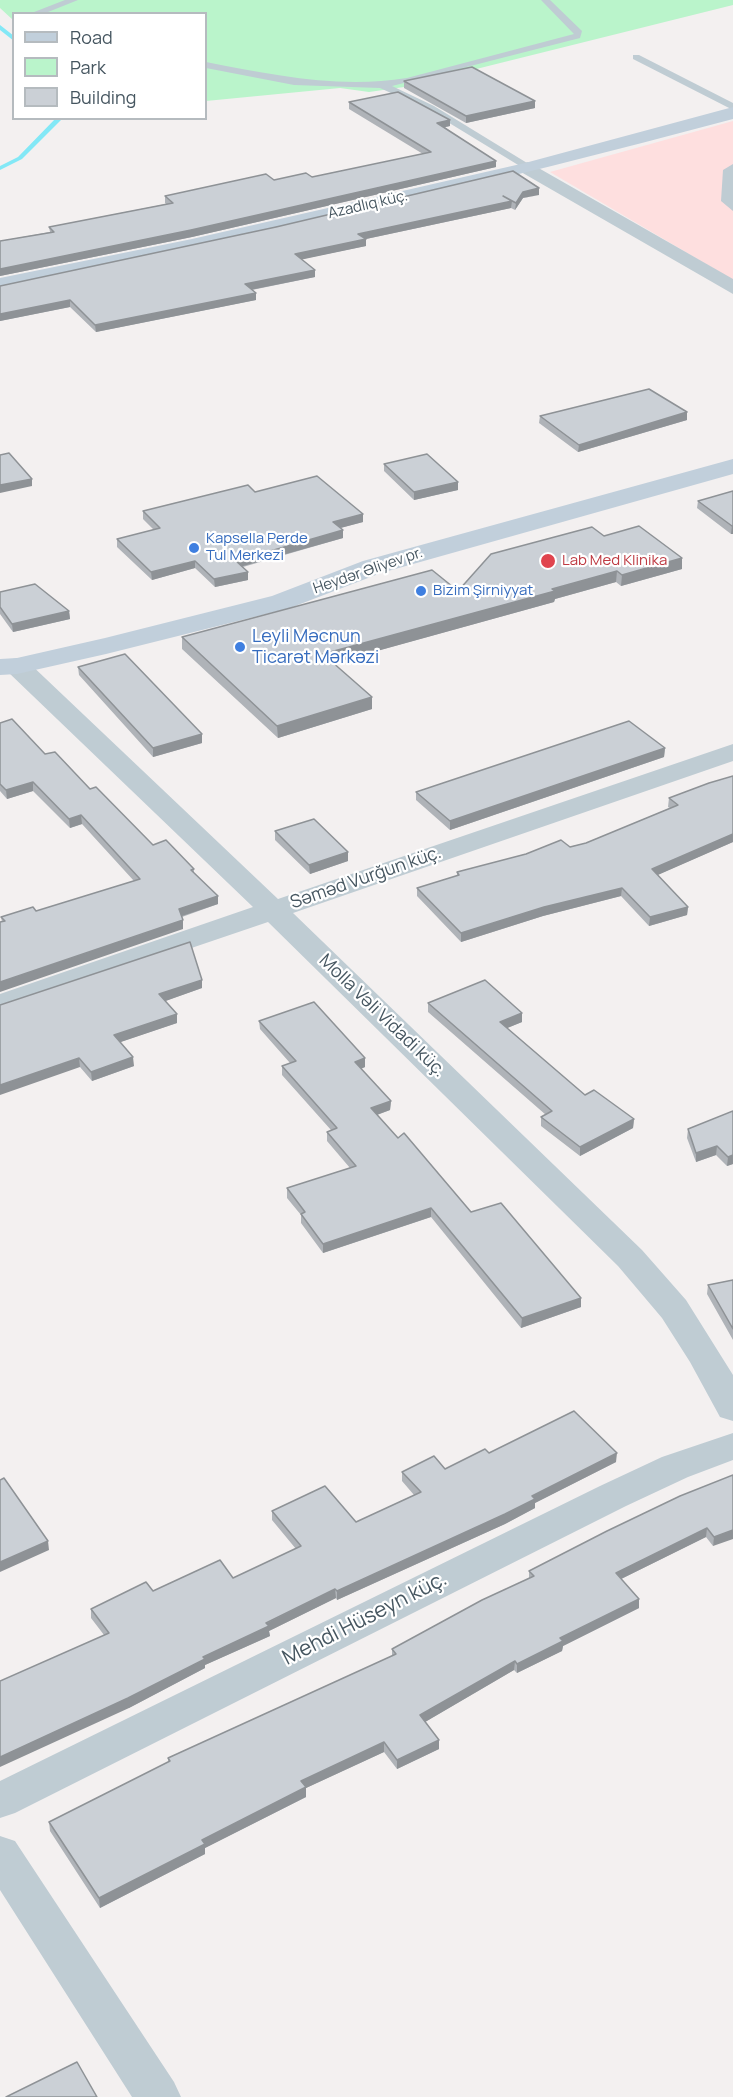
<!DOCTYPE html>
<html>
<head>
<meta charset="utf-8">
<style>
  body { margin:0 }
  #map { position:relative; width:733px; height:2097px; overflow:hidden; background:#f3f0f0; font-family:Manrope,sans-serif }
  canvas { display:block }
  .legend { position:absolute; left:12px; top:12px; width:195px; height:108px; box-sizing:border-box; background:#fff; border:2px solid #b5bbbf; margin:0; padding:8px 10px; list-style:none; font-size:18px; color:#465660 }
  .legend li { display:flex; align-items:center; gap:12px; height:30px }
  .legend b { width:30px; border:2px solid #b5bbbf }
</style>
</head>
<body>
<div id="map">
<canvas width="733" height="2097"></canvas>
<ul class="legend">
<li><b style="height:8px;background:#c1cfdb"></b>Road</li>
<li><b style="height:16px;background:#baf4cb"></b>Park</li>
<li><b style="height:16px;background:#cbd0d6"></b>Building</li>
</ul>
</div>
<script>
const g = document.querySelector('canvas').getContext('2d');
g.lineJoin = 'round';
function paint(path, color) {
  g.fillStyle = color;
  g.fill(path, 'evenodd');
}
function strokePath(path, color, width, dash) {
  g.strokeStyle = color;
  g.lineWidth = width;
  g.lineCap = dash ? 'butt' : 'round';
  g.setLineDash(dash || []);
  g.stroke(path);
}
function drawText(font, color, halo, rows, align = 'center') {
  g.font = font + ' Manrope,sans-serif';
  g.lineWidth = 4.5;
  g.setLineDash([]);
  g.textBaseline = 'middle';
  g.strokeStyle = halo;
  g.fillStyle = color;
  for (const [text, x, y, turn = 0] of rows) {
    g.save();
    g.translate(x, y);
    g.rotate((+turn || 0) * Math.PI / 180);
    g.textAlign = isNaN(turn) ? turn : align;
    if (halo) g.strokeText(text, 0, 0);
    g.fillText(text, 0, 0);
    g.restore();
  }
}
const medical = new Path2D(`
  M733 121V280L550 172Z`);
const green = new Path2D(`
  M0 0H733V5L404 87 369 92 340 88 206 101V14H14L13 20 0 8Z`);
const stream = new Path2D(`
  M0 25 14 36V41L0 30Z
  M56 118H63L22 159 0 170V166L18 157Z`);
const lane = new Path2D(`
  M65 0H78L43 14H29Z
  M541 0H550L582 31 580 38 392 86 434 106 532 166 533 168 528 171 428 110 380 88 294 85 206 68V62C273 75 339 89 407 78L574 34Z
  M633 55H639L733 103V110L633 59Z
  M733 164V211L721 201 723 170Z`);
const street = new Path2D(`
  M528 162 733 279V294L521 172 518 168 521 164Z
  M17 658 26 660 278 899 733 744V761L293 913 642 1250 686 1300 733 1375V1421L720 1417 690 1362 662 1318 618 1266 268 922 0 1013V994L253 907 8 672 4 666 8 660Z
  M733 1433V1460L688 1477 626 1506 15 1813 0 1818V1781L600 1486 662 1457Z
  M0 1836 15 1841 174 2082 181 2097H132L0 1890Z`);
const secondary = new Path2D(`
  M733 107V119C490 184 246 240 0 292V278L192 239 525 163Z
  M733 459V474L381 573 290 608 106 654 17 674 0 675V659L17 658 105 638 272 596 363 561Z`);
const wall = new Path2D(`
  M404 81 535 108 466 123 404 88Z
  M349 102 450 120V126L445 127 496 167 192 237 0 276V241L50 232 49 227 166 204 165 203V196L274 180 312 177 423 154 349 109Z
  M539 195 523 198 515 210 511 208 366 239V246L302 259 315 277 252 290 256 293V300L96 332 70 307 0 321V286Z
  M540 416 687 420 578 452 539 423Z
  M384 464 458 490 414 500 384 471Z
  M733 491V534H731L697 508 698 501Z
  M255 492 363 522 340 528 343 530V538L243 567 248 580 215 587 195 568 152 580 117 547V539L154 530 143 519V511Z
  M604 536 682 569 621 586 616 582 555 599 554 602 333 663 372 697V709L278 738 182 649V637L458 591Z
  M0 592 69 611 70 619 13 632 0 614Z
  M78 667 202 743 153 757 79 675Z
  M0 723 45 754 90 789 153 845 194 869V873L218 904 182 917 183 929 2 922 1 917 36 911 134 881 82 824 70 828 33 791 7 799 0 791Z
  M665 748 664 757 450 830 416 800V792Z
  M733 776V842L657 875 688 907 687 915 649 926 621 896 543 916 461 942 417 896V888L457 876V872L586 843 670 808 668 807 669 798Z
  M275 831 348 852V861L310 874 275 840Z
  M202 988 165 1001 177 1014V1023L120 1042 134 1066 92 1081 80 1067 0 1005Z
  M428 1003 522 1013V1022L507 1028 585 1095 634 1119 633 1128 580 1156 541 1126V1117L546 1115 428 1012Z
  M259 1021 365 1067 361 1069 391 1101 390 1110 377 1115 398 1138 471 1212 581 1298V1307L521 1328 431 1217 323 1253 301 1223V1215L287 1198V1188L350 1168 327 1141V1132L331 1130 282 1075V1066L290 1063 260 1029Z
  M733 1111V1164L727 1166 716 1155 696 1162 687 1138 688 1129Z
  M733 1280V1340L707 1294 708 1285Z
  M489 1453 616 1462 535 1503V1508L505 1524 337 1600 336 1598 269 1631 270 1636 205 1665V1668L129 1708 104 1635 91 1618V1609L153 1591 233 1578 296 1549 272 1520V1511L356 1522 414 1495 402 1481V1472L445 1469Z
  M733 1475 713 1546 706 1537 621 1579 639 1599V1608L563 1646 562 1651 517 1673 514 1670 425 1722 439 1749 397 1769 384 1752 306 1788V1797L205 1848V1854L100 1908 50 1831 49 1822 168 1762V1758L392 1656V1649L529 1579V1571Z`);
const shadedWall = new Path2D(`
  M535 101V108L466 123V116Z
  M450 120V126L437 129V123Z
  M496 161V167L192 237 0 276V269Z
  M539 188V195L523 198 515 210 516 203 523 192Z
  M512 201 511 208 366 239V246L295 261V254L358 234Z
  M315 270V277L245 291V284Z
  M256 293V300L96 332 95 325Z
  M70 300V307L0 321V314Z
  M687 412V420L578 452 579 445Z
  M32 479V486L0 493V485Z
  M458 482V490L414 500V492Z
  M363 514V522L333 530V522Z
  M732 526H733V534H731Z
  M343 530V538L236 568V561Z
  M682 558V569L621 586 622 575Z
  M195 561V568L152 580 151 572Z
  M617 571 616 582 555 599 554 602 323 666V654Z
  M248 572V580L215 587 214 579Z
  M69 611 70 619 13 632 12 624Z
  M372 697V709L278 738 277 726Z
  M202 734V743L153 757V748Z
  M665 748 664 757 450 830V821Z
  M33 782V791L7 799 6 790Z
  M81 815 82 824 70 828 69 819Z
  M733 834V842L651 878 652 869Z
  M348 852V861L310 874 309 865Z
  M622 888 621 896 543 916 461 942V933L544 907Z
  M218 896V904L179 917V909Z
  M688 907 687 915 649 926 650 917Z
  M183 920V929L0 992V982Z
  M202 980V988L160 1003 159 994Z
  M522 1013V1022L500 1031V1022Z
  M177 1014V1023L115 1044 114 1035Z
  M133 1057 134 1066 92 1081 91 1072Z
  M79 1058 80 1067 0 1095V1085Z
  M365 1058V1067L355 1071V1062Z
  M391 1101 390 1110 371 1117V1108Z
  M634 1119 633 1128 580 1156V1147Z
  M717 1146 716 1155 696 1162V1153Z
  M733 1155V1164L727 1166 728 1157Z
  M431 1208V1217L323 1253V1244Z
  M581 1298V1307L521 1328 522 1318Z
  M617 1453 616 1462 535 1503V1508L505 1524 337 1600V1591L532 1496Z
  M707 1528 706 1537 615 1582 616 1573Z
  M733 1530V1539L713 1546 714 1537Z
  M48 1541 49 1550 0 1572V1562Z
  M335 1589 336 1598 269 1631 270 1636 205 1665V1668L129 1708 0 1767V1757Z
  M639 1599V1608L563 1646 562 1651 517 1673V1664L560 1638Z
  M515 1661 514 1670 420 1725V1715Z
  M439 1740V1749L397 1769V1760Z
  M384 1742V1752L306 1788V1797L205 1848V1854L100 1908 99 1898 202 1840 301 1781Z`);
const building = new Path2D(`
  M472 67 535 101 466 116 404 81Z
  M398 92 450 120 437 123 496 161 191 230 0 269V241L54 232 49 227 173 203 165 196 266 174 274 180 306 173 312 177 431 152 349 102Z
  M513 171 539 188 523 192 516 203 503 196 512 201 358 234 366 239 295 254 315 270 245 284 256 293 95 325 70 300 0 314V286L276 227Z
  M649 389 687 412 579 445 540 416Z
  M9 453 32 479 0 485V455Z
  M427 454 458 482 414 492 384 464Z
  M317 476 363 514 333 522 343 530 236 561 248 572 214 579 195 561 151 572 117 539 160 528 143 511 248 485 255 492Z
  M733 491V526H732L698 501Z
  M639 526 682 558 622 575 617 571 552 589 555 591 323 654 372 697 277 726 182 637 432 570 458 591 491 554 592 527 604 536Z
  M35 584 69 611 12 624 0 607V592Z
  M125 654 202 734 153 748 78 667Z
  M12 719 45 754 55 752 90 789 96 787 153 845 166 840 194 869 191 870 218 896 179 909 183 920 0 982V922L5 921 1 917 33 907 36 911 140 879 81 815 69 819 33 782 6 790 0 784V723Z
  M629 721 665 748 450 821 416 792Z
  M733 776V834L652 869 688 907 650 917 622 888 544 907 461 933 417 888 459 875 457 872 526 854 561 840 570 847 586 843 678 805 669 798 709 783Z
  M314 819 348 852 309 865 275 831Z
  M190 942 202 980 159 994 177 1014 114 1035 133 1057 91 1072 79 1058 0 1085V1005Z
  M485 980 522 1013 500 1022 585 1095 594 1090 634 1119 580 1147 541 1117 552 1111 428 1003Z
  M314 1002 365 1058 355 1062 391 1101 371 1108 398 1138 404 1133 471 1212 501 1203 581 1298 522 1318 431 1208 323 1244 301 1214 305 1212 287 1188 356 1166 327 1132 337 1128 282 1066 296 1061 259 1021Z
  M733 1111V1155L728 1157 717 1146 696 1153 688 1129Z
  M733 1280V1329L708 1285Z
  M574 1411 617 1453 532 1496 535 1499 505 1514 337 1591 335 1589 266 1623 269 1626 203 1657 205 1659 128 1698 0 1757V1681L109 1633 91 1609 146 1582 153 1591 220 1560 233 1578 301 1546 272 1511 325 1486 356 1522 421 1492 402 1472 434 1456 445 1469 485 1449 489 1453Z
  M733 1475V1530L714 1537 707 1528 616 1573 639 1599 560 1638 563 1641 517 1664 515 1661 420 1715 439 1740 397 1760 384 1742 301 1781 306 1787 202 1840 205 1844 99 1898 49 1822 170 1761 168 1758 396 1654 392 1649 482 1600 534 1576 529 1571 607 1531 680 1496Z
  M4 1478 48 1541 0 1562V1480Z
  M77 2062 97 2097H6Z`);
const markers = [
  [194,548,6,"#3f7fe0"],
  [548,561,8,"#e0444e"],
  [421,591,6,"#3f7fe0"],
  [240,647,6,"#3f7fe0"]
];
const farStreetnames = [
  ["Azadlıq küç.",368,205,-13],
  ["Heydər Əliyev pr.",368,571,-19]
];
const farShopnames = [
  ["Kapsella Perde",206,539],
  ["Tul Merkezi",206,556],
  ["Bizim Şirniyyat",433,591]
];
const farHealthnames = [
  ["Lab Med Klinika",562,561]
];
const shopNames = [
  ["Leyli Məcnun",252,637],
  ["Ticarət Mərkəzi",252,658]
];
const streetNames = [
  ["Səməd Vurğun küç.",366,878,-19],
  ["Molla Vəli Vidadi küç.",382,1016,44]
];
const nearStreetnames = [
  ["Mehdi Hüseyn küç.",365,1619,-27]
];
paint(medical, '#fedfdf');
paint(green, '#baf4cb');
paint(stream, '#83e8f6');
paint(lane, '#bfccd3');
paint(street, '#bfccd3');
paint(secondary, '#c1cfdb');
paint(wall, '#afb3b8');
paint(shadedWall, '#8e9296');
paint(building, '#cbd0d6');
strokePath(building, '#8e9296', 1.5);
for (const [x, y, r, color] of markers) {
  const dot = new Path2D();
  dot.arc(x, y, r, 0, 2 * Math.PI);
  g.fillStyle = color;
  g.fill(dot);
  strokePath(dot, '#fff', 2);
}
drawText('15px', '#465660', '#fff', farStreetnames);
drawText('15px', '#366cbe', '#fff', farShopnames, 'left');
drawText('15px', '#be3a42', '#fff', farHealthnames, 'left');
drawText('18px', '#366cbe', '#fff', shopNames, 'left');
drawText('18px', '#465660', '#fff', streetNames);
drawText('21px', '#465660', '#fff', nearStreetnames);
</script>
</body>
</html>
